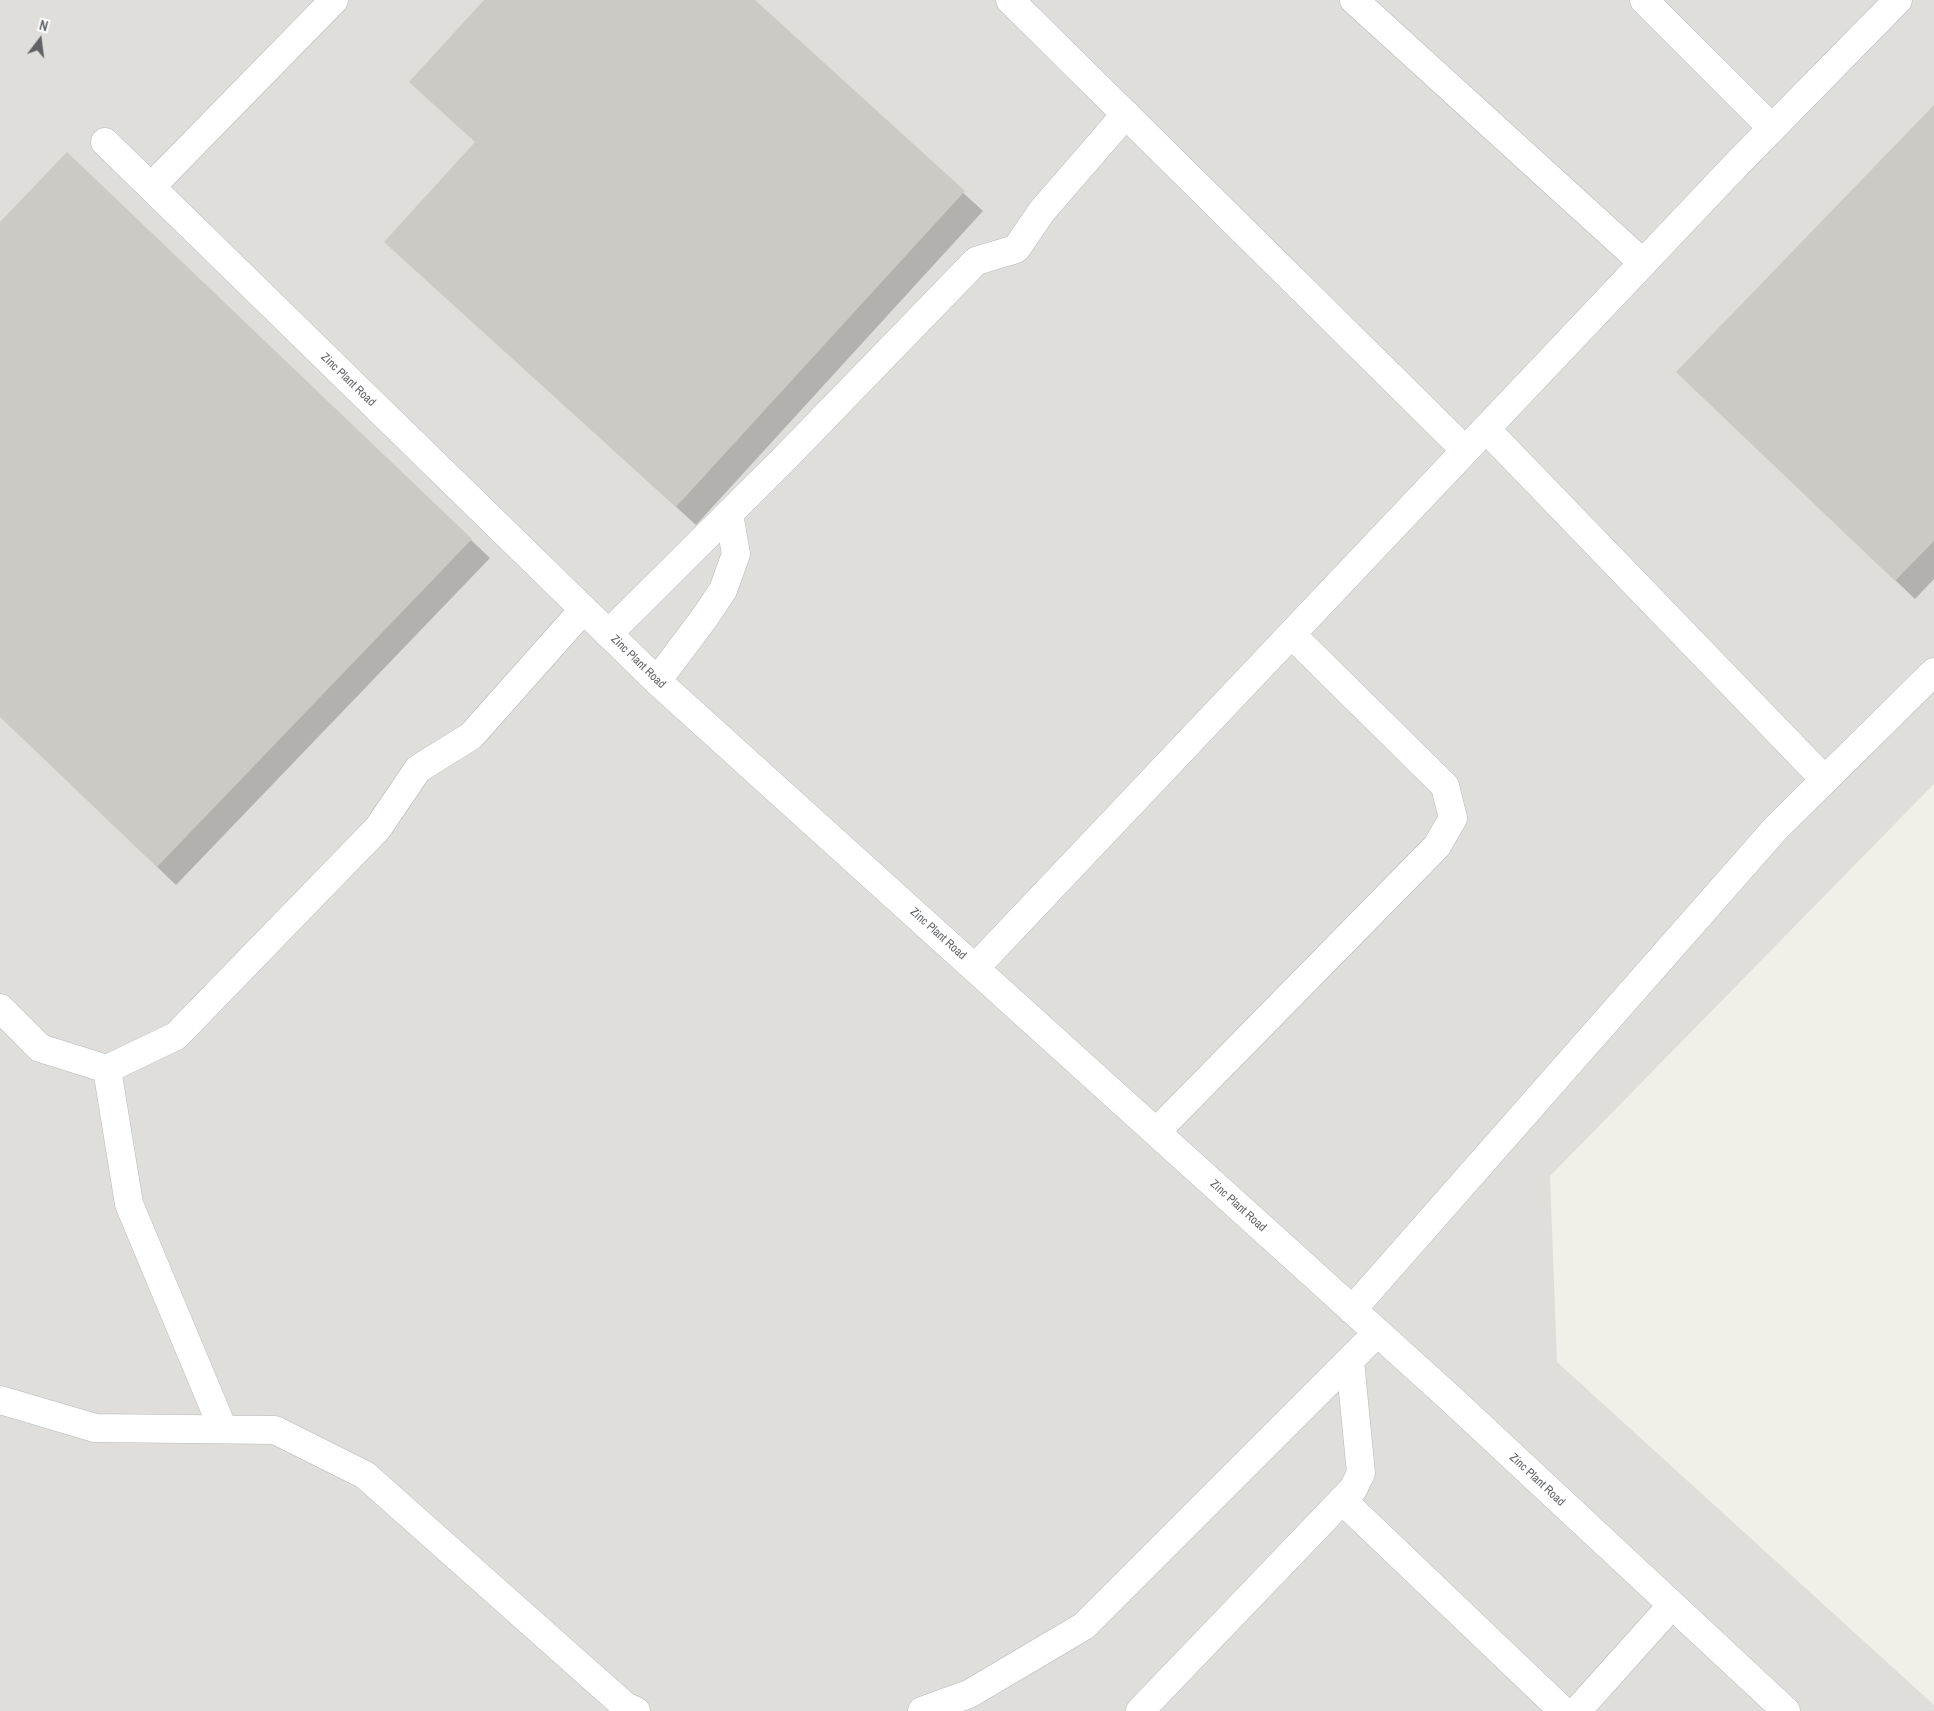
<!DOCTYPE html>
<html>
<head>
<meta charset="utf-8">
<style>
  body { margin:0 }
  #map { position:relative; width:1934px; height:1711px; overflow:hidden; background:#f1efe8; font-family:"Archivo Narrow",sans-serif }
  canvas { display:block }
  .north { position:absolute; left:15px; top:15px; width:50px; height:50px; -webkit-text-stroke:4px #fff; paint-order:stroke; rotate:15deg; font-size:14px; font-weight:700; line-height:20px; text-align:center; color:#5f6368 }
  .north::after { content:''; display:block; margin:auto; width:18px; height:22px; background:#5f6368; clip-path:polygon(50% 0,100% 100%,50% 72%,0 100%) }
</style>
</head>
<body>
<div id="map">
<canvas width="1934" height="1711"></canvas>
<div class="north">N</div>
</div>
<script>
const g = document.querySelector('canvas').getContext('2d');
g.lineJoin = 'round';
function paint(path, color) {
  g.fillStyle = color;
  g.fill(path, 'evenodd');
}
function strokePath(path, color, width, dash) {
  g.strokeStyle = color;
  g.lineWidth = width;
  g.lineCap = dash ? 'butt' : 'round';
  g.setLineDash(dash || []);
  g.stroke(path);
}
function drawText(font, color, halo, rows, align = 'center') {
  g.font = font + ' "Archivo Narrow",sans-serif';
  g.lineWidth = 4.5;
  g.setLineDash([]);
  g.textBaseline = 'middle';
  g.strokeStyle = halo;
  g.fillStyle = color;
  for (const [text, x, y, turn = 0] of rows) {
    g.save();
    g.translate(x, y);
    g.rotate((+turn || 0) * Math.PI / 180);
    g.textAlign = isNaN(turn) ? turn : align;
    if (halo) g.strokeText(text, 0, 0);
    g.fillText(text, 0, 0);
    g.restore();
  }
}
const industrial = new Path2D(`
  M0 0H1934V784L1550 1176 1557 1362 1934 1705V1711H0Z`);
const shadow = new Path2D(`
  M486 0H753L983 211 696 525 385 242 476 143Z
  M1934 106V579L1915 599 1697 391Z
  M0 224 471 540 490 558 176 885 0 716Z`);
const building = new Path2D(`
  M484 0H755L965 191 676 507 384 242 475 142 409 82Z
  M1934 105V541L1895 581 1676 372Z
  M67 152 472 539 157 867 0 717V222Z`);
const minor = new Path2D(`
  M1010 0 1465 450
  M1354 0 1643 263
  M1644 0 1772 128
  M105 142 657 681 1449 1397 1786 1711
  M151 187 334 0
  M1486 429 1825 780
  M608 634 784 459 976 261 1016 249 1042 211 1126 114
  M657 681 705 617 723 590 736 554 729 514
  M975 968 1734 167 1898 0
  M0 1008 40 1048 107 1069 176 1036 378 828 418 769 471 736 583 610
  M107 1069 129 1204 223 1429
  M1156 1132 1437 846 1453 818 1445 786 1291 634
  M1352 1310 1776 828 1934 672
  M0 1400 95 1428 275 1430 365 1475 625 1706 636 1711
  M1342 1500 1563 1711
  M922 1711 969 1694 1084 1626 1377 1333
  M1140 1711 1353 1489 1361 1473 1350 1361
  M1577 1711 1672 1605`);
const streetNames = [
  ["Zinc Plant Road",348,380,44],
  ["Zinc Plant Road",638,662,44],
  ["Zinc Plant Road",938,934,42],
  ["Zinc Plant Road",1238,1206,42],
  ["Zinc Plant Road",1537,1480,43]
];
paint(industrial, '#e0deda');
paint(shadow, '#0003');
paint(building, '#cccac5');
strokePath(minor, '#b5b8bc', 29);
strokePath(minor, '#fff', 28);
drawText('12px', '#5f6368', '#fff', streetNames);
</script>
</body>
</html>
